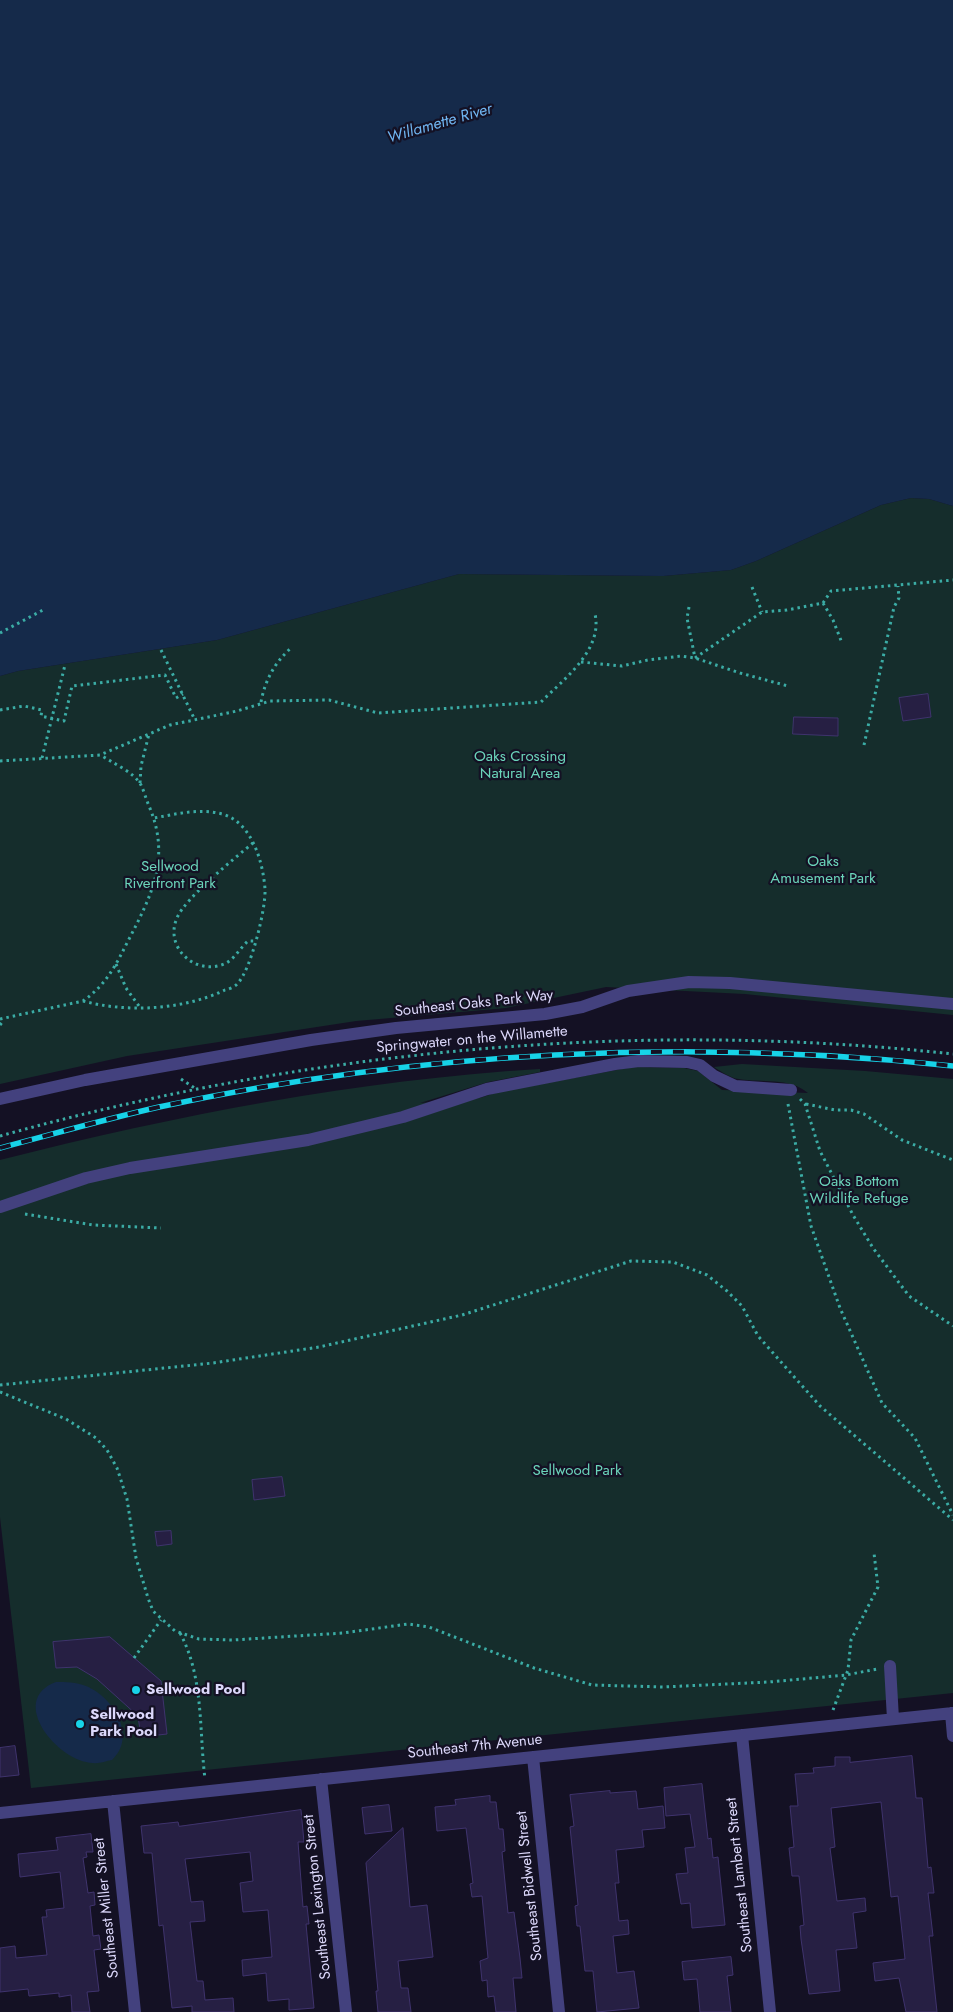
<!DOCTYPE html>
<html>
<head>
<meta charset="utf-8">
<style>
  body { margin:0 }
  canvas { display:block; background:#141124 }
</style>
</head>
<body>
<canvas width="953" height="2012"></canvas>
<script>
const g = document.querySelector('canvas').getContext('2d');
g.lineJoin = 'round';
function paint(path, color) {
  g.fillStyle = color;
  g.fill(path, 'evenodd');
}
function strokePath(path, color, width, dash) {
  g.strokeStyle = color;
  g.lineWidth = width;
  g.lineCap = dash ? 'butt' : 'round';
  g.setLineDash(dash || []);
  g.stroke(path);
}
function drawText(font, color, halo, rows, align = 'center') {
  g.font = font + ' Jost,sans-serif';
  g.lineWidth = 4.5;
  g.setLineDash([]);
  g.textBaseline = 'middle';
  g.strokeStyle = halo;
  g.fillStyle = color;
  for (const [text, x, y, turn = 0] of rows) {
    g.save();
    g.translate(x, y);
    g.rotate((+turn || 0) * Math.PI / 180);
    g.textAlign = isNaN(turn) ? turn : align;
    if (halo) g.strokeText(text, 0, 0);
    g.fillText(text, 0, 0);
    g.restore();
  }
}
const green = new Path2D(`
  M911 498 929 499 953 506V1015L745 994 606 987 506 1008 356 1021 127 1056 0 1084V676L18 671 217 640 459 574 663 576 731 570 756 561 881 505Z
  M742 1064 865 1071 953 1079V1693L31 1788 0 1517V1160C178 1115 357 1080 540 1069V1072L488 1082 420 1103 480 1098 498 1092 633 1067 684 1068 698 1071 722 1090 808 1093C789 1077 762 1083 739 1079 730 1078 722 1072 714 1067Z`);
const water = new Path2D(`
  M0 0H953V506L929 499 911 498 881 505 756 561 731 570 663 576 459 574 217 640 18 671 0 676Z
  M56 1682C66 1682 76 1682 86 1686 113 1697 138 1736 112 1760 106 1761 99 1764 93 1763 58 1762 7 1700 56 1682Z`);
const building = new Path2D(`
  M928 694 931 717 903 721 899 698Z
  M794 717 838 718V736L793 734Z
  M282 1477 285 1496 254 1500 252 1480Z
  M171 1531 172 1544 157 1546 155 1532Z
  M110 1637 161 1681 167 1734 141 1737 138 1716 97 1679 77 1667 56 1668 53 1642Z
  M15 1746 19 1775 0 1777V1748Z
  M912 1756 916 1798H922L928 1868 931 1867 934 1893H928L933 1936H929L937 2012H906L899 1978 875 1981 873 1963 905 1959 898 1896 891 1897 881 1802 831 1808 835 1847 830 1848 837 1901 865 1898 866 1911 853 1913 857 1948 836 1950 840 1991 809 1994 801 1939 800 1926 804 1925 799 1876H792L789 1848 794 1847 790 1806H798L795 1774 814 1773 813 1768 835 1766V1757H850V1762Z
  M702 1784 708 1839 711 1838 713 1858 718 1857 725 1925 692 1928 690 1903 681 1904 676 1874 688 1873 685 1848 695 1847 690 1814 666 1816 664 1788Z
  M610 1791V1793L636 1791 638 1809 663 1806 665 1828 642 1830 644 1847 616 1850 619 1883H615L619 1921 628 1920 629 1934 613 1936 617 1973 634 1971 639 2008 597 2012 593 1971H585L580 1926H577L575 1906 578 1905 570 1827 574 1826 570 1795Z
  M490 1796V1802H496L499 1829H503L505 1851 502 1852 508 1913 514 1912 520 1958 522 1978H513L516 2012H496L494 1996 488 1997 487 1980 482 1981 480 1961 488 1958 482 1896 472 1897 470 1884 473 1883 466 1828 437 1831 435 1807 456 1805 455 1800Z
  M389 1805 392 1831 365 1834 362 1808Z
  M301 1810 304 1842H298L303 1907 307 1906 309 1924H306L314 2008 289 2010V1999L268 2001 266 1973 243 1976 242 1960 272 1957 268 1910 243 1912 240 1883 253 1881 250 1852 185 1859 191 1902 203 1901 205 1921 190 1922 197 1981H203L205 2000 233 1998 234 2012H192V2006L172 2008 163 1925 159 1926 152 1853H144L141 1826 178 1822 179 1826Z
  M403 1828 410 1907 427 1905 433 1957 398 1961 401 1988H408L411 2012H378L376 1991H378L366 1863Z
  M91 1834 93 1852H86L87 1857 83 1858 88 1893 94 1892 95 1905 90 1906 93 1936 99 1935 101 1949 94 1950 99 1991 87 1992 90 2012H72L71 1995 59 1997V1993L29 1996 28 1989 0 1992V1948L15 1946 16 1958 47 1955 42 1917H47L46 1910 64 1908 60 1872 20 1877 18 1854 58 1850 56 1838Z
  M731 1957 733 1975 727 1976 731 2012H700L697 1979 684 1980 682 1962Z`);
const path = new Path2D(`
  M752 587 762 612
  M823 603 833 620 842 643
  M689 607 687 618 695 658
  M0 633 43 610
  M161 650 194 718
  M695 658 762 612 787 610 823 603 831 591 953 580
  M581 662 622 666 648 660 681 656 695 658 740 673 788 686
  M261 702C265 680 275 662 292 647
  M0 710 24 706 42 710 41 716 64 721 72 686 165 675 176 698 183 694
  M864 745 894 607 899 598 898 586
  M42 758 65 665
  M0 761 100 755 170 725 237 711 270 701 329 700 378 713 541 702C564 679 603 650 595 614
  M140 783 141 766 149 734
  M253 843C235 858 185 898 177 918 164 947 195 976 224 964 234 960 240 948 248 941H256
  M116 964 126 988 139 1006
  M83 1001C127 1013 183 1010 225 990 229 989 235 987 238 983 251 969 266 909 265 889 263 862 252 822 222 814 200 808 176 814 154 818
  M0 1019 83 1001C106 985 116 965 128 941 152 895 171 857 149 806 146 799 144 791 141 785 134 772 112 763 101 755
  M0 1025 4 1020
  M181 1079 196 1089
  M800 1099 805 1104 820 1151 853 1215 873 1248 909 1296 953 1326
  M788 1104 811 1226 840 1308 882 1403 915 1438 953 1515
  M806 1104 835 1110H851L864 1114 902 1140 953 1160
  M0 1136C309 1050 634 1019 953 1054
  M25 1214 93 1225 161 1228
  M0 1385 213 1363 319 1347 462 1315 631 1261 673 1262 707 1275 727 1291 742 1306 758 1336 820 1406 953 1520
  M0 1392 66 1419 96 1438 107 1450 117 1468 127 1499 136 1558 148 1598 153 1611 175 1631 199 1639 233 1640 343 1633 408 1624 429 1627 534 1668 592 1685 663 1687 769 1682 846 1675 877 1669
  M180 1633C204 1677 199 1731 205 1779
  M134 1658 161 1620
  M833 1710 848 1670 851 1640 878 1587 874 1553`);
const minor = new Path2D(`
  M0 1099 85 1080 311 1040 396 1028 545 1014 582 1007 628 991 689 982 730 983 953 1004
  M0 1207 86 1178 130 1168 308 1140 403 1117 487 1089 615 1064 639 1061 687 1062 700 1065 714 1076 735 1086 791 1090
  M890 1666 893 1719
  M951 1713 953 1736
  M742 1735 770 2012
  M533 1757 559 2012
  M321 1779 346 2012
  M113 1801 135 2012
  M0 1813 953 1713`);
const rail = new Path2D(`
  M0 1148C53 1134 106 1119 159 1107 420 1051 689 1038 953 1066`);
const markers = [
  [136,1690,5,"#17d3e8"],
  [80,1724,5,"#17d3e8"]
];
const parkNames = [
  ["Oaks Crossing",520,757],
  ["Natural Area",520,774],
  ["Oaks",823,862],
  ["Amusement Park",823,879],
  ["Sellwood",170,867],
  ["Riverfront Park",170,884],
  ["Oaks Bottom",859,1182],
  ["Wildlife Refuge",859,1199],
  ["Sellwood Park",577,1471]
];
const streetNames = [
  ["Southeast Oaks Park Way",474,1004,-6],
  ["Springwater on the Willamette",472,1040,-5],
  ["Southeast 7th Avenue",475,1747,-6],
  ["Southeast Lambert Street",740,1875,-96],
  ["Southeast Bidwell Street",530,1886,-96],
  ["Southeast Lexington Street",318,1897,-96],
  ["Southeast Miller Street",107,1908,-96]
];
const poiNames = [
  ["Sellwood Pool",146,1690],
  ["Sellwood",90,1715],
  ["Park Pool",90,1732]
];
const waterNames = [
  ["Willamette River",440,124,-16]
];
paint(green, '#152d2c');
paint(water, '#152a4a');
paint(building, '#261f43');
strokePath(building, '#3f336d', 1);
strokePath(path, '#3baca5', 3, [2.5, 4]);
strokePath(minor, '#43417e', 12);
strokePath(rail, '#17d3e8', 5.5);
strokePath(rail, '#141124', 4, [11]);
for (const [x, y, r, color] of markers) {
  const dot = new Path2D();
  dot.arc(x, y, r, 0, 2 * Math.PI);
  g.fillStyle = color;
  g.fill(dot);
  strokePath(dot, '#141124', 2);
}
drawText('15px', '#6bd4ba', '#141124', parkNames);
drawText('15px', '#dcd8fb', '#141124', streetNames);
drawText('bold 15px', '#dcd8fb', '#141124', poiNames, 'left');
drawText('italic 16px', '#70b5f1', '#141124', waterNames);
</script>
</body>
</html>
